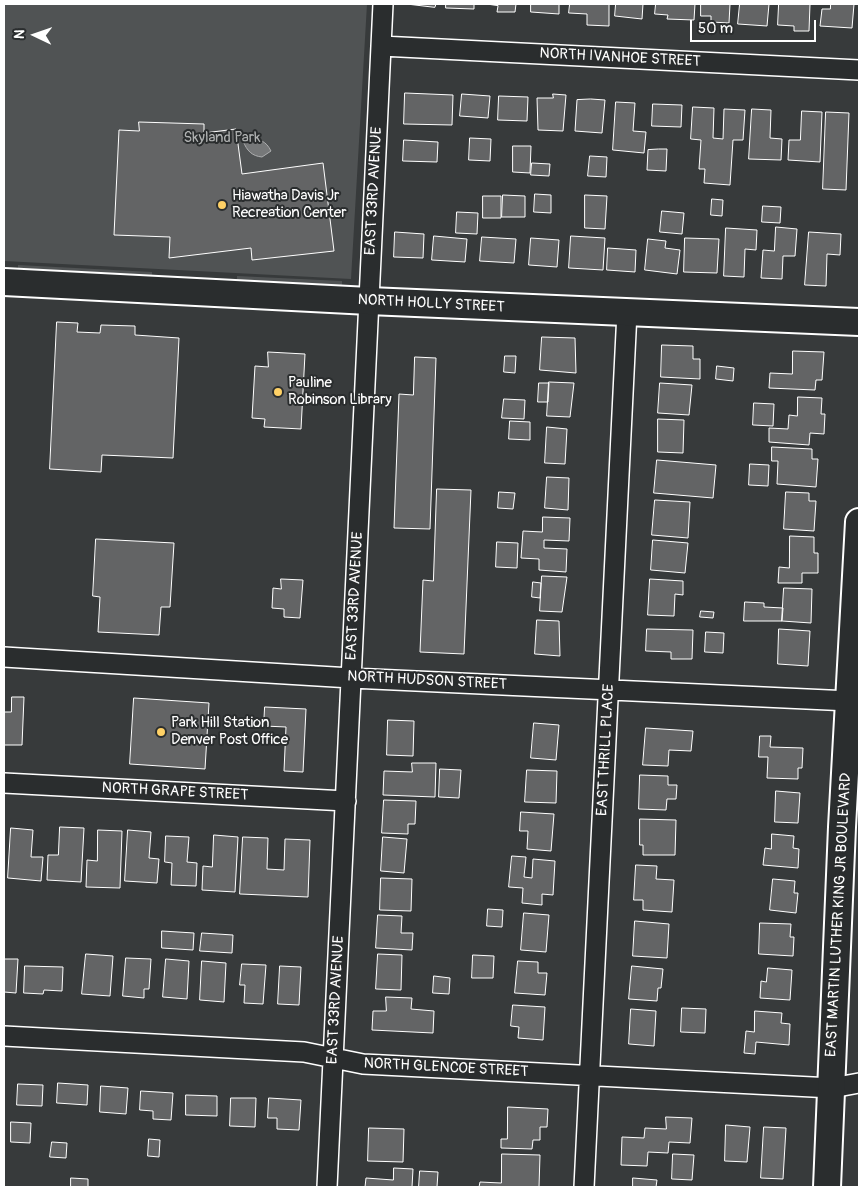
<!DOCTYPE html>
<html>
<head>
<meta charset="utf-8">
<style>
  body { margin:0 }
  #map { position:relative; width:863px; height:1191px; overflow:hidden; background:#373a3b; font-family:Pangolin,sans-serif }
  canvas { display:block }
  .frame { position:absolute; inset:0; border:5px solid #fff; pointer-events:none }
  .north { position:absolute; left:10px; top:10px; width:50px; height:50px; -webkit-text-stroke:4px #2a2d2e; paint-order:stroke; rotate:273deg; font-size:14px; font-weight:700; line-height:20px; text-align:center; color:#fff }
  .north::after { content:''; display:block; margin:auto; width:18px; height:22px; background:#fff; clip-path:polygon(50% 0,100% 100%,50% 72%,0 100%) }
  .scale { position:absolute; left:690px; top:20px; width:126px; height:22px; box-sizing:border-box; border:2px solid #fff; border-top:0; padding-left:6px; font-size:15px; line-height:18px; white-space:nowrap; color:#fff; -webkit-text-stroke:4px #2a2d2e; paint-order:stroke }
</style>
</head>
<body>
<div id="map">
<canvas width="863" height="1191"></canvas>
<div class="frame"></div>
<div class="north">N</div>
<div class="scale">50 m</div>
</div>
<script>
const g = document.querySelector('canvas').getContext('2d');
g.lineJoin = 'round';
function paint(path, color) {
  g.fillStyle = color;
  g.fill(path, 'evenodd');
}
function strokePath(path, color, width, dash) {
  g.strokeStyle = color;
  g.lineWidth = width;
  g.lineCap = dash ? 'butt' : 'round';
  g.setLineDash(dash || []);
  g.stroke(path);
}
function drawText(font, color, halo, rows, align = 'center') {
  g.font = font + ' Pangolin,sans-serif';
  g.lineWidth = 4;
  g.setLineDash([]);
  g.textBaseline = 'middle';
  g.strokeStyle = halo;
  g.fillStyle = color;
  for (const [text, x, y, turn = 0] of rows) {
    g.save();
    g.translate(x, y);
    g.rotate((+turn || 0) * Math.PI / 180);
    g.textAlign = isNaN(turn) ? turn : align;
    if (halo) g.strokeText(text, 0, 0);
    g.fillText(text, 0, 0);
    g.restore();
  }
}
const green = new Path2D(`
  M4 4H367L351 279 4 261Z
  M18 265 152 272V275L18 268Z
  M237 276 342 281V285L237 280Z`);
const water = new Path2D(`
  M248 138C260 139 266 141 271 151L262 157C252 156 247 151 243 141Z`);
const building = new Path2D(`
  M407 4H436L435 7Z
  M446 4H474V9L446 8Z
  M487 4H516L515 12H497L498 6Z
  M531 4H559V14L531 12Z
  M570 4H609V26L587 25V14L569 13Z
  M616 4H643L642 19 615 16Z
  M656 4H695L694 20 667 19 668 15 655 14Z
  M701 4H730L729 23 711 22V16H701Z
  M740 4H769L767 26 738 24Z
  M779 4H810L809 31H794V26L778 25Z
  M831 4H854L852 28 820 26 822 9H830Z
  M405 93 453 95 452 125 404 124Z
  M462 94 490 96 488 118 460 116Z
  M553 94 566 95 563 131 538 130 537 98H553Z
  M499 96 528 97 527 121 498 120Z
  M591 99 605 100 602 133 575 131 577 100Z
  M616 102 635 103 633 131 646 132 644 153 613 150Z
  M653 104 682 105 681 127 652 126Z
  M693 107 714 108 713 138 723 139 724 109 745 110 743 140H733L730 185 704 183 705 169H699L701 140 691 139Z
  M752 109 771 110 770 138 782 139 781 160 749 159Z
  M802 111 822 112 820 162 788 160 789 140H800Z
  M826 112 849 113 846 190 823 189Z
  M139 122 204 124V133L236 129 242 174 323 163 334 251 252 260 251 248 169 258 170 237 114 235 119 130 139 131Z
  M470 138 491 139 490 161 469 160Z
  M404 140 438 142 437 162 403 161Z
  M513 146H531L530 173 513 172Z
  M659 149H667L666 171 647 170 648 150Z
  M590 156 607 157 606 177 588 176Z
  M532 163 550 164 549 176 531 175Z
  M535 194 551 195V213L534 212Z
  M503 195 525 196V217H502Z
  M585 195 607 196 605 229 585 228Z
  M483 196H501V218H483Z
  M712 199 723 200 722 216 711 215Z
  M763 206 781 207 780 223 762 222Z
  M662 211 684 213 682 234 660 232Z
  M457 212 478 213 477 234 456 233Z
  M776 227 797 229 795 256H783L782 279 761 278 763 250 774 251Z
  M726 228 757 230 756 250 745 249 744 277 724 276Z
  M395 232 424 234 423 258 394 257Z
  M809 232 841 234 840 255 827 254 826 286 805 285Z
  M434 236 467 239 465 262 432 260Z
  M571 236 605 238 603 270 569 268Z
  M482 237 516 239 514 263 480 261Z
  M531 238 559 240 557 267 529 265Z
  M685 238 719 239 717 273 684 272Z
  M648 239 666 241 665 248 680 250 677 274 645 270Z
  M608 248 636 250 635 272 607 270Z
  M57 322 78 323 77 332 100 333 101 325 135 326V335L179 338 173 458 102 455 101 472 50 469Z
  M542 337 575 338 576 373 540 370Z
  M662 345 693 346V359H700V379L661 377Z
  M793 351 824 352 822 380H816L815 390 769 388 770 373 792 374Z
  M268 352 305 354 301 429 264 427 265 419 252 418 255 366 268 367Z
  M505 356H516L515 373 504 372Z
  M415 357 436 358 430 529 394 528 399 394 413 395Z
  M717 366 734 368 733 381 716 379Z
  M549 382 574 383 570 417 547 416Z
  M539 383H549L548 402H538Z
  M660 383 692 385 689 415 658 413Z
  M798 397 822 398 821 414H825L824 434 810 433 809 445 769 442V428L788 429 789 415 797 416Z
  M504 399 525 400 524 419 502 418Z
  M754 403 774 404 773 426 753 425Z
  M658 419 684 420 683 453 658 452Z
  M510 421 530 422V440L509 439Z
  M547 427 567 429 565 464 545 463Z
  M772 447 812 449V459H818L816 487 777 484 778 461H772Z
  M657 460 716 465 713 498 654 493Z
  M750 464 769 465 768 486 749 485Z
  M547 477 569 478 568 510 545 508Z
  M437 489 471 490 464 654 420 652 423 580 433 581Z
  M499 492 515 493 513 509 498 508Z
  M786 492 809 493V501H816L814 531 784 529Z
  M655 500 690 502 688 538 652 535Z
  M543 517 570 518 569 541 544 540V548L567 549 566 572 539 570V559L521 558 523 531 542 532Z
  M790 536 814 537V553H818V573H802V583H778L779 567 789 568Z
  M96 539 174 543 170 607H161L159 635 98 632 100 597 93 596Z
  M653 540 688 543 685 573 651 570Z
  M497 542 518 543 517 568 496 567Z
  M542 576 567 577 562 612 540 611Z
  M281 579 303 580 300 618 284 617V609L272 608 273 588 281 589Z
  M650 579 683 581V595L675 594 674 616 648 615Z
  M533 582 541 583 540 598 532 597Z
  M784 588 812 589 811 623 782 621Z
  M745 602 764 603V607L783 608 782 621H744Z
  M701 611 714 612 713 618 700 617Z
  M537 620 559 621 560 656 535 654Z
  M647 629 693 630 692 659H671V652L646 651Z
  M779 629 810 631 808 666 778 664Z
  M706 632 724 633 723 653 705 652Z
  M12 697H24L22 745H4V712H11Z
  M134 698 209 703 205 769 130 764Z
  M265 707 306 709 303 772 284 771 286 727 264 726Z
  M388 720 414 721 413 756 387 755Z
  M534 723 559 725 556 760 531 758Z
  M646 728 693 731 691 751 669 750 668 766 643 765Z
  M760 736H771L770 747 803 748 802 768H798V779L767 778 768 757H759Z
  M412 763H436L435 797 383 795 384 771 412 772Z
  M440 769 461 770 459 798 439 797Z
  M527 770 557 771 556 803 525 802Z
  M640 775 668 776V785H677L676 799H667L666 810 639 809Z
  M776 791 800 793 798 823 775 822Z
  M384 800 416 801 415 824H408V834L382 833Z
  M521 812 554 814 551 851 527 849 528 831H520Z
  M640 819 676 820 675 855H643V845H640Z
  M60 827 84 828 81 882 47 880 48 855H58Z
  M11 828 33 830 31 857H43L41 881 8 878Z
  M98 830 122 831 120 888 86 887 87 860 97 861Z
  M128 830 151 832 149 858 159 859 157 883 125 881Z
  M772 834 794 836 793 848 799 849 798 868 763 865 765 848 771 849Z
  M214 835 238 837 235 892 202 890 203 866 212 867Z
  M166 836 189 837 187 862 197 863 196 886 171 885 172 863 165 862Z
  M243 837 268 838 267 869 284 870 285 839 310 840 308 897 240 894Z
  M383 837 407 839 404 873 381 871Z
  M512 856 526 857 524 877 532 878 533 859 555 861 553 895 542 894V905L522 903 523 888 509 887Z
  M636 865 657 866 656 879 674 880 672 912 643 910V900H634Z
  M381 878 412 879 411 911 380 910Z
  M773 879 795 881 794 893H798L796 913 770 910Z
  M488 909 503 910 502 927 487 926Z
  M524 913 549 915 546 952 521 950Z
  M378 915 402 916 401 933H413L412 950 376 948Z
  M635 921 669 924 667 958 633 956Z
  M760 923 791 924 790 937H794L793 956 759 954Z
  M162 931 194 933 193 950 162 948Z
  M202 933 233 935 232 953 200 951Z
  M86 954 113 956 110 996 82 994Z
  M378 954 402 955 401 990 376 989Z
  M473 955 494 956 493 978H472Z
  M126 958 151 959 149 989H144V998L123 996Z
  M4 959H18L16 993 4 992Z
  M166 959 189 961 187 999 163 997Z
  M202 961 226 963 224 1002 200 1000Z
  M518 961 538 962V973H547L545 995 515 993Z
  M242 964 266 965 263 1004 244 1003 245 985H240Z
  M25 966 63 967 62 991 44 990 43 994 24 993Z
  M280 966 301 967 299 1005 278 1004Z
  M632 966 663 969 661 988H658L657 1001 629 999Z
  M768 968 792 970 790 1000 760 998 761 981 766 982Z
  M434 976 450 978 449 994 433 993Z
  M386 997 412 998 411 1009 434 1011 433 1033 372 1030 373 1011H386Z
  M513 1005 545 1007 543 1040 518 1038 519 1027 511 1026Z
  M682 1008 706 1009 705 1033 681 1032Z
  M631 1009 656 1011 654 1046 629 1044Z
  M755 1011 782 1013 781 1023 790 1024 789 1045 756 1042 755 1054 744 1053 746 1031 754 1032Z
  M58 1083 88 1085 87 1105 57 1103Z
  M18 1084 43 1085 42 1106 17 1105Z
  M101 1086 128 1088 126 1114 100 1112Z
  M141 1091 173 1093 171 1120 153 1119V1111L140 1110Z
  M186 1095 217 1096V1116L186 1115Z
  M231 1098H256L255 1127 230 1126Z
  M269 1098 301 1100 299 1130 277 1129V1118H268Z
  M508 1107 548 1109 547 1127H540V1140H533L532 1149 501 1148V1139H507Z
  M666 1117 692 1118 690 1143 669 1142 668 1153 648 1152 647 1166 621 1165 622 1137 644 1138 645 1128 666 1129Z
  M11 1122 31 1123 30 1143 11 1142Z
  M726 1125 750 1127 747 1162 725 1161Z
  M764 1127 786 1128 783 1179 761 1178Z
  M369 1128 404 1129 403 1162 368 1161Z
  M149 1139 160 1140 159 1157 148 1156Z
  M52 1142 67 1143 66 1158 50 1157Z
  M502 1154 540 1155 539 1187H479L480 1182 501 1183Z
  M673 1154 694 1155 692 1180 672 1179Z
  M394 1168 413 1169 412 1187H365L366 1178 393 1180Z
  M420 1171 438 1172 437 1187H419Z
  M71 1178 88 1179V1187H71Z
  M633 1178 657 1180 656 1187H633Z`);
const street = new Path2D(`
  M381 46 859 70
  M4 657 351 678 850 701
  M4 783 346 801
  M4 1036 304 1052 363 1064 832 1088 859 1083
  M327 1187 383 4
  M584 1187 627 312`);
const secondary = new Path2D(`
  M4 282 369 301 859 322
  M827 1187 842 827 859 522`);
const markers = [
  [222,205,5,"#ffd166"],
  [278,392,5,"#ffd166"],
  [161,732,5,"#ffd166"]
];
const streetNames = [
  ["NORTH IVANHOE STREET",620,58,3],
  ["EAST 33RD AVENUE",374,191,-87],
  ["NORTH HOLLY STREET",431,304,3],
  ["EAST 33RD AVENUE",355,596,-87],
  ["NORTH HUDSON STREET",427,681,3],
  ["EAST THRILL PLACE",606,750,-87],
  ["NORTH GRAPE STREET",175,792,3],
  ["EAST MARTIN LUTHER KING JR BOULEVARD",839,915,-87],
  ["EAST 33RD AVENUE",336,1000,-87],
  ["NORTH GLENCOE STREET",446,1068,3]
];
const parkNames = [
  ["Skyland Park",222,138]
];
const poiNames = [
  ["Hiawatha Davis Jr",232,196],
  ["Recreation Center",232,213],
  ["Pauline",288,383],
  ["Robinson Library",288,400],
  ["Park Hill Station",171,723],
  ["Denver Post Office",171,740]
];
paint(green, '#505354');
paint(water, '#767879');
strokePath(water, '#adaeaf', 1);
paint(building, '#636465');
strokePath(building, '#fff', 1);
strokePath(street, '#fff', 22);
strokePath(secondary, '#fff', 30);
strokePath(street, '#2a2d2e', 19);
strokePath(secondary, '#2a2d2e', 26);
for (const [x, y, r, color] of markers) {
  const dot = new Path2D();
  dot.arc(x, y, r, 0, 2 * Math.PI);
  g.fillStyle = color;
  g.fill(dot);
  strokePath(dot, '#2a2d2e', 2);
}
drawText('15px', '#fff', '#2a2d2e', streetNames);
drawText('15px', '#b0b2b2', '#2a2d2e', parkNames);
drawText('15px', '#fff', '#2a2d2e', poiNames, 'left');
</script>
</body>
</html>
